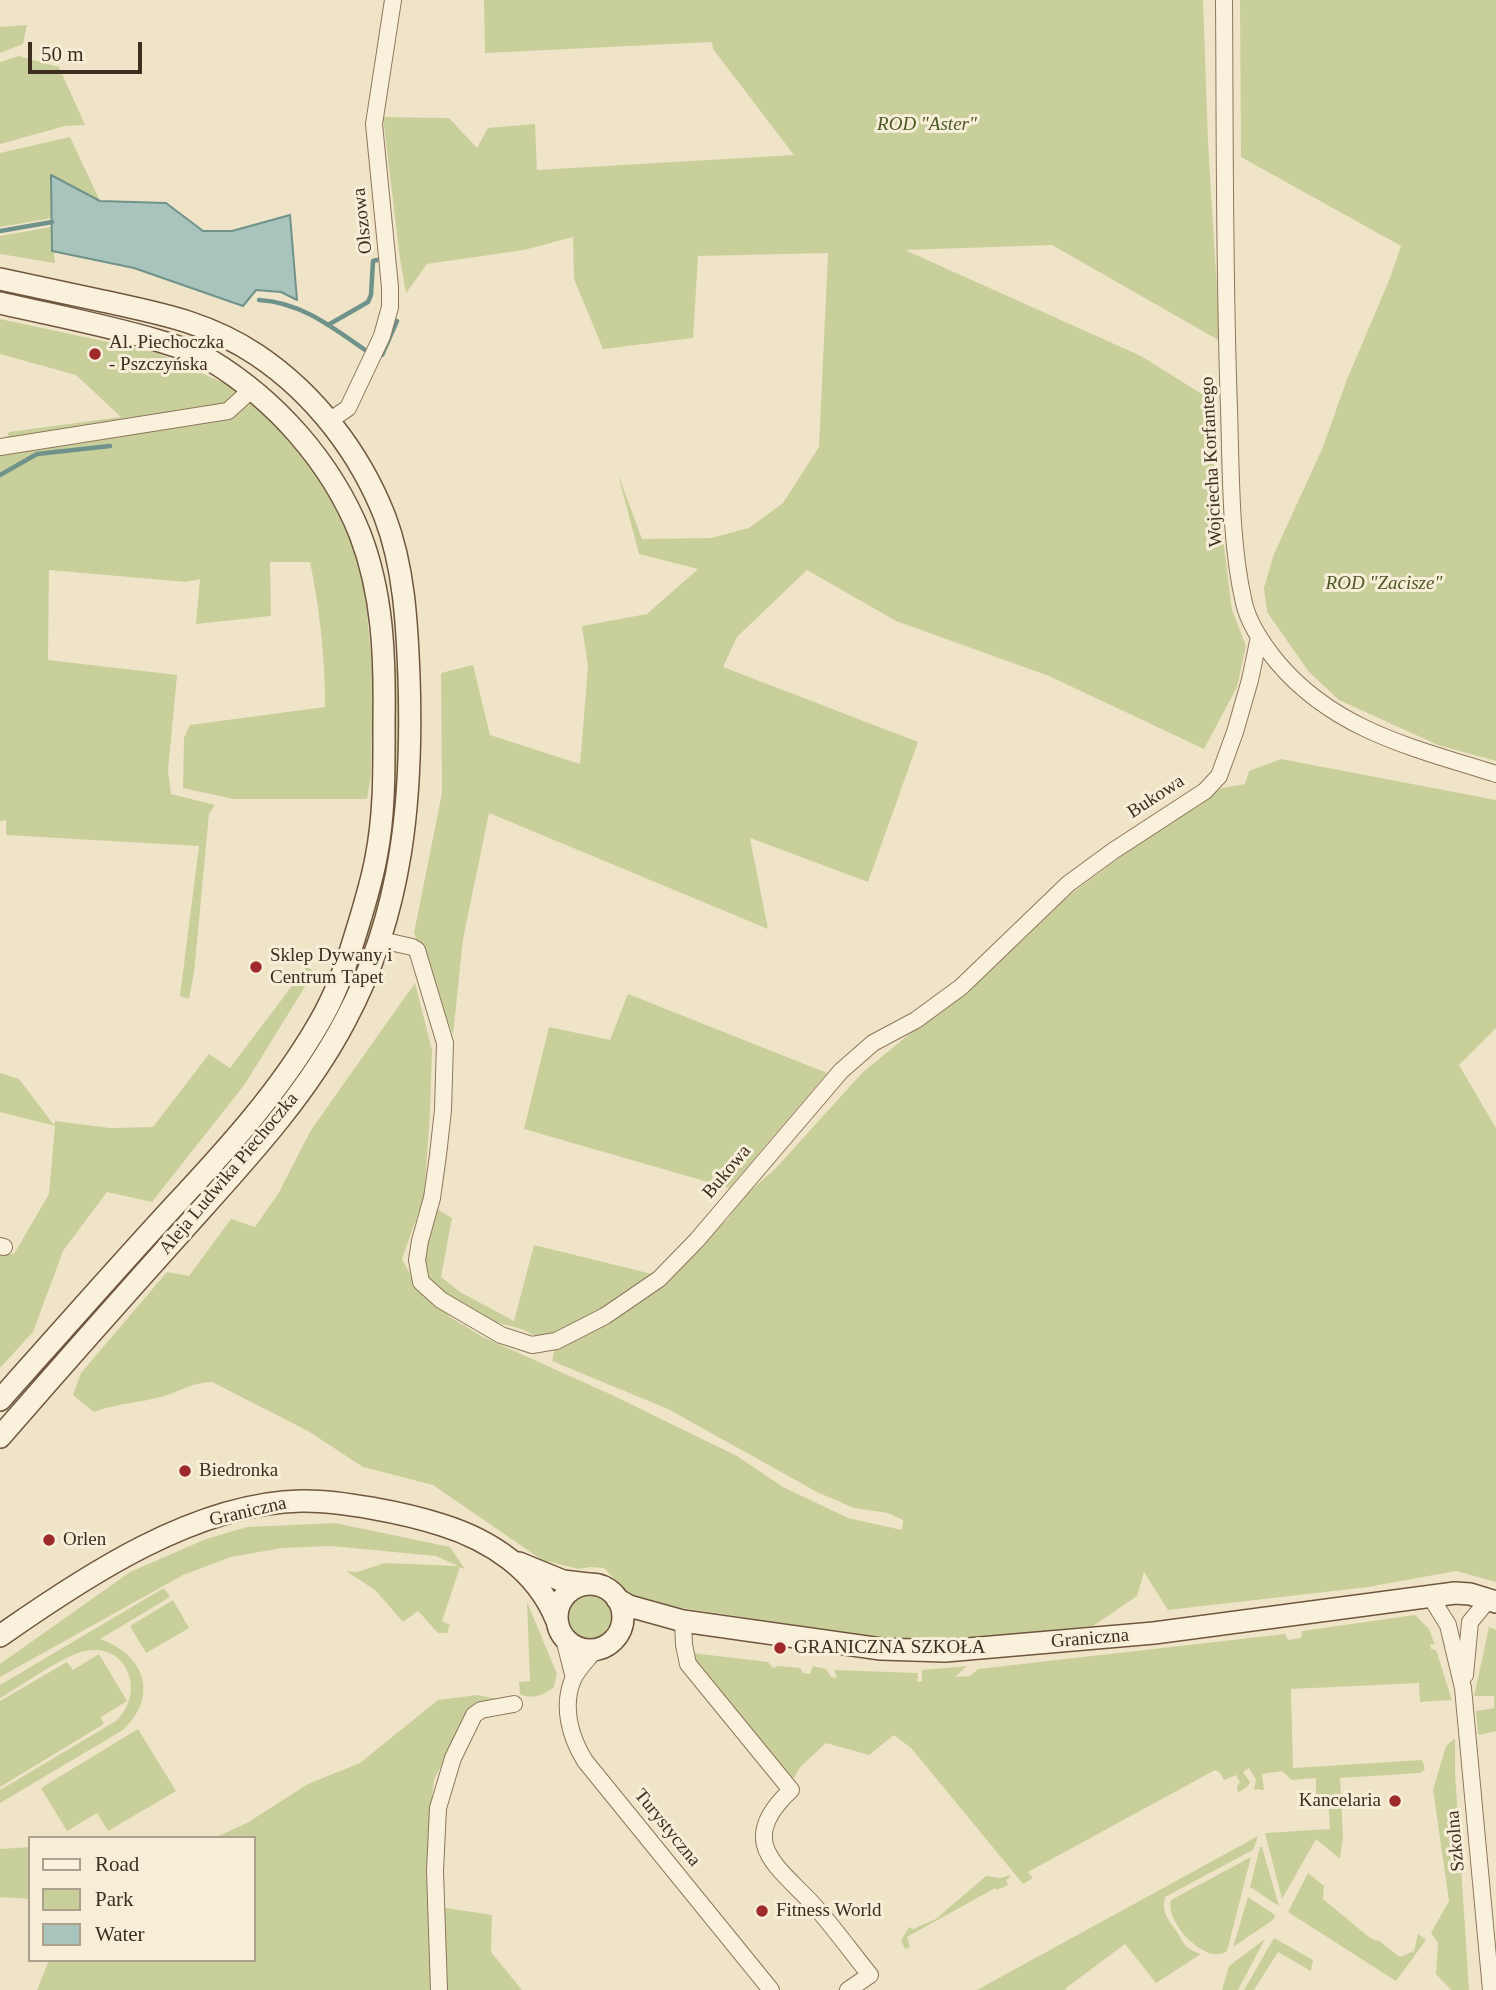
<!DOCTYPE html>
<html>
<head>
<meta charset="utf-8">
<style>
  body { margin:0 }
  #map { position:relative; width:1496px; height:1990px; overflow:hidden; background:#f0e4c8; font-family:Georgia,serif }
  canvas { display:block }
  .legend { position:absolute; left:28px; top:1836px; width:228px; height:126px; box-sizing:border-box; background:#f7eed8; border:2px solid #ada18e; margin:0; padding:9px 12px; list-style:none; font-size:21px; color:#3d2e20 }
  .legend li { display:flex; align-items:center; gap:14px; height:35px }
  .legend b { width:35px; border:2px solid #ada18e }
  .scale { position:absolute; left:28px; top:42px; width:114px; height:32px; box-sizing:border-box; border:4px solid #3d2e20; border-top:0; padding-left:9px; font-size:21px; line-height:24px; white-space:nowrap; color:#3d2e20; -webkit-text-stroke:5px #f7eed8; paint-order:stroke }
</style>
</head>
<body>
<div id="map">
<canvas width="1496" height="1990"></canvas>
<ul class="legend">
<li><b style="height:9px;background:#faf1dc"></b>Road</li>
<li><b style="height:19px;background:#c9cf9b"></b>Park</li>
<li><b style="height:19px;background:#a9c4bc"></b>Water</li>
</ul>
<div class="scale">50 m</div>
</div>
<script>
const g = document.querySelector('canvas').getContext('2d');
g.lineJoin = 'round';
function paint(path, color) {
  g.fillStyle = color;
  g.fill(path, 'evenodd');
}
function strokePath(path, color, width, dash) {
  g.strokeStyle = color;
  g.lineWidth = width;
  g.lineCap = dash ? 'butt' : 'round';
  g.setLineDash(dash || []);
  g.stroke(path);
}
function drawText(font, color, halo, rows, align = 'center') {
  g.font = font + ' Georgia,serif';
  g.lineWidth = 6;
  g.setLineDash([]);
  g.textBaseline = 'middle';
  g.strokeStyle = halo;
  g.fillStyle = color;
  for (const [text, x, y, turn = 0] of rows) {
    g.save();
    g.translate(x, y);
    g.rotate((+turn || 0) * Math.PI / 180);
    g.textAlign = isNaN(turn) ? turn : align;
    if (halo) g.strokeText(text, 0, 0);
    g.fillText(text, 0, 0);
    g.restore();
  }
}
const green = new Path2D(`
  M484 0H1203L1208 142 1220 341 1052 245 905 250 1141 356 1205 396 1232 610 1246 646 1237 687 1204 749 1049 676 896 621 807 570 737 637 723 667 918 742 868 882 750 838 768 929 489 813 463 939 453 1035 414 933 442 793 441 673 473 665 490 735 580 764 588 667 582 626 647 614 698 569 639 554 618 474 642 539 711 538 749 528 783 503 819 447 828 253 698 256 693 338 603 349 574 279 573 237 524 250 427 264 406 293 400 259 383 117 449 118 477 148 488 128 535 124 537 170 794 155 713 49 712 42 485 53Z
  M1240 0H1496V761L1438 745 1339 700 1309 672 1267 612 1264 588 1274 554 1323 447 1346 382 1390 278 1401 246 1241 157Z
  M27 25 23 44 0 53V27Z
  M19 56 59 67 85 125 65 126 0 144V62Z
  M70 137 100 201 51 176 52 218 0 227V153Z
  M51 227 55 263 0 254V236Z
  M0 319 155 352 239 390 302 453 356 538 363 575 373 674 371 775 367 799H233L183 788 184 738 190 725 325 707C325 658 320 611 310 562H270L271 616 196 624 200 579 186 582 49 570 48 660 177 675 168 771 171 794 215 805 209 814 194 973 189 999 180 996 199 846 6 835V820L0 821V455L9 432 121 417 76 375 0 354Z
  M401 663 400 811 388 888 360 977 309 1070 132 1278 122 1276 338 1008 368 933 389 830 393 667Z
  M1281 759 1496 800V1028L1459 1065 1496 1128V1582L1456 1571 1368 1587 1168 1610 1144 1572 1137 1596 1093 1626 945 1641 896 1640 636 1601 604 1568 590 1567 579 1569 542 1560 433 1485 363 1467 308 1431 212 1382C190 1383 184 1390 164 1396 141 1403 117 1403 94 1412L73 1395 81 1373 167 1272 189 1276 231 1219 255 1227 278 1194 311 1130 415 983 432 1050 430 1112 424 1197 402 1259 414 1281 450 1317 483 1337 612 1395 737 1456 783 1487 848 1518 902 1530 903 1520 888 1513 854 1508 817 1492 668 1409 552 1361 555 1348 638 1303 661 1286 688 1260 715 1229 726 1221 750 1191 776 1168 862 1073 1022 941 1067 897 1155 831 1222 788 1245 784 1249 771Z
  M307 966 314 972 245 1084 152 1202 107 1192 63 1251 33 1332 0 1368V1253L14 1254 49 1194 55 1126 0 1112V1073L19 1079 54 1125 55 1121 110 1128 153 1127 209 1054 230 1068Z
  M628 994 827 1073 729 1188 524 1129 549 1027 610 1040Z
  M435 1208 452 1218 441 1277 460 1292 514 1321 534 1245 656 1275 642 1287 560 1332 538 1337 521 1329 477 1317 445 1296 427 1279 422 1261Z
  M335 1523 450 1547 465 1569 460 1567 442 1621 450 1625 447 1633H438L418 1611 403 1622 375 1590 346 1571 357 1572 385 1563 458 1566 436 1556 331 1546 282 1548 231 1557 183 1575 0 1677V1664L130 1572 206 1539 247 1527Z
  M164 1588 170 1597 100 1639C144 1654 160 1696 123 1730L0 1803V1790L116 1721C148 1690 125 1639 81 1652 60 1658 21 1686 0 1698V1685Z
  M564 1615a24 24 0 1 1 48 0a24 24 0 1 1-48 0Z
  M173 1600 189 1628 146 1653 130 1626Z
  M527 1602 557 1674 554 1687C544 1695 532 1700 520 1694L519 1682 530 1681Z
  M1415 1615 1429 1629 1435 1645 1430 1644 1431 1649 1436 1650 1452 1700 1420 1702 1419 1683 1291 1689 1293 1768 1422 1760 1425 1769 1420 1773 1340 1778 1343 1838 1340 1859 1316 1839 1282 1899 1265 1833 1330 1829 1328 1797 1316 1796V1778L1292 1780 1282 1771 1262 1774 1264 1790 1254 1789 1256 1780 1249 1768 1243 1772 1250 1782 1248 1786 1238 1793 1237 1786 1240 1782 1236 1775 1224 1780 1220 1773 1215 1770 1028 1872 1033 1878 1023 1884 912 1749 894 1735 869 1755 826 1743 800 1767 794 1778 783 1774 698 1670 692 1653 768 1662 773 1668 778 1666 800 1668 803 1673 810 1674 813 1666 826 1669 831 1677 837 1678 834 1670 918 1673 917 1682 922 1681V1670L967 1666 955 1677 970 1676 978 1669 1285 1634 1288 1640 1301 1638 1302 1631Z
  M1489 1627 1496 1630V1731L1478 1735 1476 1711 1494 1708V1696H1474Z
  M99 1654 127 1701 101 1717 104 1724 0 1787V1701L67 1662 73 1670Z
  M477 1695 502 1700 456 1736 434 1780 430 1815 435 1990H37L49 1960H254V1838H214L247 1823 308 1784 360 1763 438 1700Z
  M138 1729 176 1791 108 1831 97 1813 67 1831 41 1788Z
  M1455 1738V1772L1469 1990H1451L1436 1974 1438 1943 1431 1933 1449 1901 1433 1790 1446 1746Z
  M1258 1836 1253 1850 1165 1897C1162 1911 1166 1917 1174 1928 1185 1942 1181 1947 1201 1954L1156 1983 1125 1944 1066 1988 1067 1990H977Z
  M30 1847V1899L0 1897V1849Z
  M1260 1847H1262L1279 1906 1250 1887Z
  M1251 1857 1227 1951C1206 1967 1164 1921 1171 1900Z
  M1308 1873 1324 1886 1323 1899 1369 1937 1376 1941 1378 1940 1400 1957 1414 1951 1418 1934 1426 1940 1396 1981 1288 1912Z
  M1010 1875V1877L1006 1880 1008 1885 997 1890 995 1888 907 1937 910 1947 905 1949 901 1941 909 1927 913 1929 936 1919 986 1876 1001 1878Z
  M1248 1897 1275 1915 1273 1920 1233 1947Z
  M440 1907 492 1915 491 1952 522 1990H445Z
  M1274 1938 1313 1960 1311 1971 1278 1952 1254 1990H1244Z
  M1265 1939 1238 1990H1222L1229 1966Z`);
const water = new Path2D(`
  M51 175 100 201 166 203 203 231H232L290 215 297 300 281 292 256 290 243 306 134 268 52 251Z`);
const stream = new Path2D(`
  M0 231 52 222
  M259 300C300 302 332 327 365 350
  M328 325 368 302 371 295 373 261 377 260
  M382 355 397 321
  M0 475 37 454 110 446`);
const street = new Path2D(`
  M1224 0C1225 136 1224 272 1229 408 1231 470 1230 543 1244 603 1249 625 1264 646 1278 663 1336 731 1414 748 1496 774
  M329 421 348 408 382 336 390 307V287L374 124 393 0
  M0 447 228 411 251 390
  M381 940 412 947 417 950 445 1043 443 1110 438 1155 432 1198 420 1241 417 1260 421 1282 441 1300 501 1335 532 1345 556 1341 605 1316 659 1279 697 1240 841 1071 873 1043 916 1020 961 987 1068 884 1113 851 1205 791 1219 776 1235 732 1250 680 1259 637
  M0 1246 4 1247
  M1430 1596 1448 1625 1463 1688 1491 1990
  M683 1621 684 1645 688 1664 791 1790C732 1845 782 1868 819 1911 837 1932 853 1954 870 1975L848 1990
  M564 1639 574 1678
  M594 1651C588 1659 579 1668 574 1677 561 1705 570 1737 585 1761L771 1990
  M1465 1675 1470 1622 1489 1599
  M439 1990 435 1871 438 1808 453 1758 474 1715 481 1710 514 1704`);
const secondary = new Path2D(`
  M0 279C33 286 65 293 98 300 157 313 206 321 257 355 315 394 360 453 385 517 404 567 407 623 409 677 413 797 403 913 345 1021 304 1099 242 1164 184 1229 122 1298 61 1367 0 1437
  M0 303C52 315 105 325 156 340 175 346 193 350 210 360 276 400 331 462 360 534 383 594 385 657 384 720 384 766 385 813 376 858 371 885 363 910 355 936 346 966 335 996 319 1023 280 1091 228 1148 175 1205 116 1269 58 1335 0 1400
  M519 1563 563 1581 588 1584
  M557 1617a33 33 0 1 1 66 0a33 33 0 1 1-66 0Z
  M617 1599 629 1606 683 1621 881 1649 945 1651 1154 1633 1455 1593 1470 1594 1496 1602
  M0 1636C84 1577 195 1503 301 1501 338 1500 405 1513 442 1525 490 1540 536 1570 556 1619`);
const markers = [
  [95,354,7,"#9e2a2b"],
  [256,967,7,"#9e2a2b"],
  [185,1471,7,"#9e2a2b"],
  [49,1540,7,"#9e2a2b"],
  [780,1648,7,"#9e2a2b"],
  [1395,1801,7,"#9e2a2b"],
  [762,1911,7,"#9e2a2b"]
];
const parkNames = [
  ["ROD \"Aster\"",927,125],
  ["ROD \"Zacisze\"",1384,584]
];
const streetNames = [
  ["Olszowa",363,221,-96],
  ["Wojciecha Korfantego",1212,462,-93],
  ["Bukowa",1156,797,-33],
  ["Bukowa",727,1172,-50],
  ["Aleja Ludwika Piechoczka",229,1174,-50],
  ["Graniczna",248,1512,-13],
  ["Graniczna",1090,1639,-5],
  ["Turystyczna",667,1828,51],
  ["Szkolna",1456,1841,-95]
];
const poiNames = [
  ["Al. Piechoczka",109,343],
  ["- Pszczyńska",109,365],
  ["Sklep Dywany i",270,956],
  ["Centrum Tapet",270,978],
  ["Biedronka",199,1471],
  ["Orlen",63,1540],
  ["GRANICZNA SZKOŁA",794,1648],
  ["Kancelaria",1381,1801,"right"],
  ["Fitness World",776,1911]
];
paint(green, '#c9cf9b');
paint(water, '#a9c4bc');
strokePath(water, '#6f938a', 2);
strokePath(stream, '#6f938a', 4.5);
strokePath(street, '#8d765c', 18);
strokePath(secondary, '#6f573f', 24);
strokePath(street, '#faf1dc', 16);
strokePath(secondary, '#faf1dc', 21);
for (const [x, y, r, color] of markers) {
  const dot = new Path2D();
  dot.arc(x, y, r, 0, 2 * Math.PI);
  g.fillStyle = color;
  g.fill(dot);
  strokePath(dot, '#f7eed8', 2.5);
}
drawText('italic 19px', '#4d5a26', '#f7eed8', parkNames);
drawText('19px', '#3d2e20', '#f7eed8', streetNames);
drawText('19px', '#3d2e20', '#f7eed8', poiNames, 'left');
</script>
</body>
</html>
